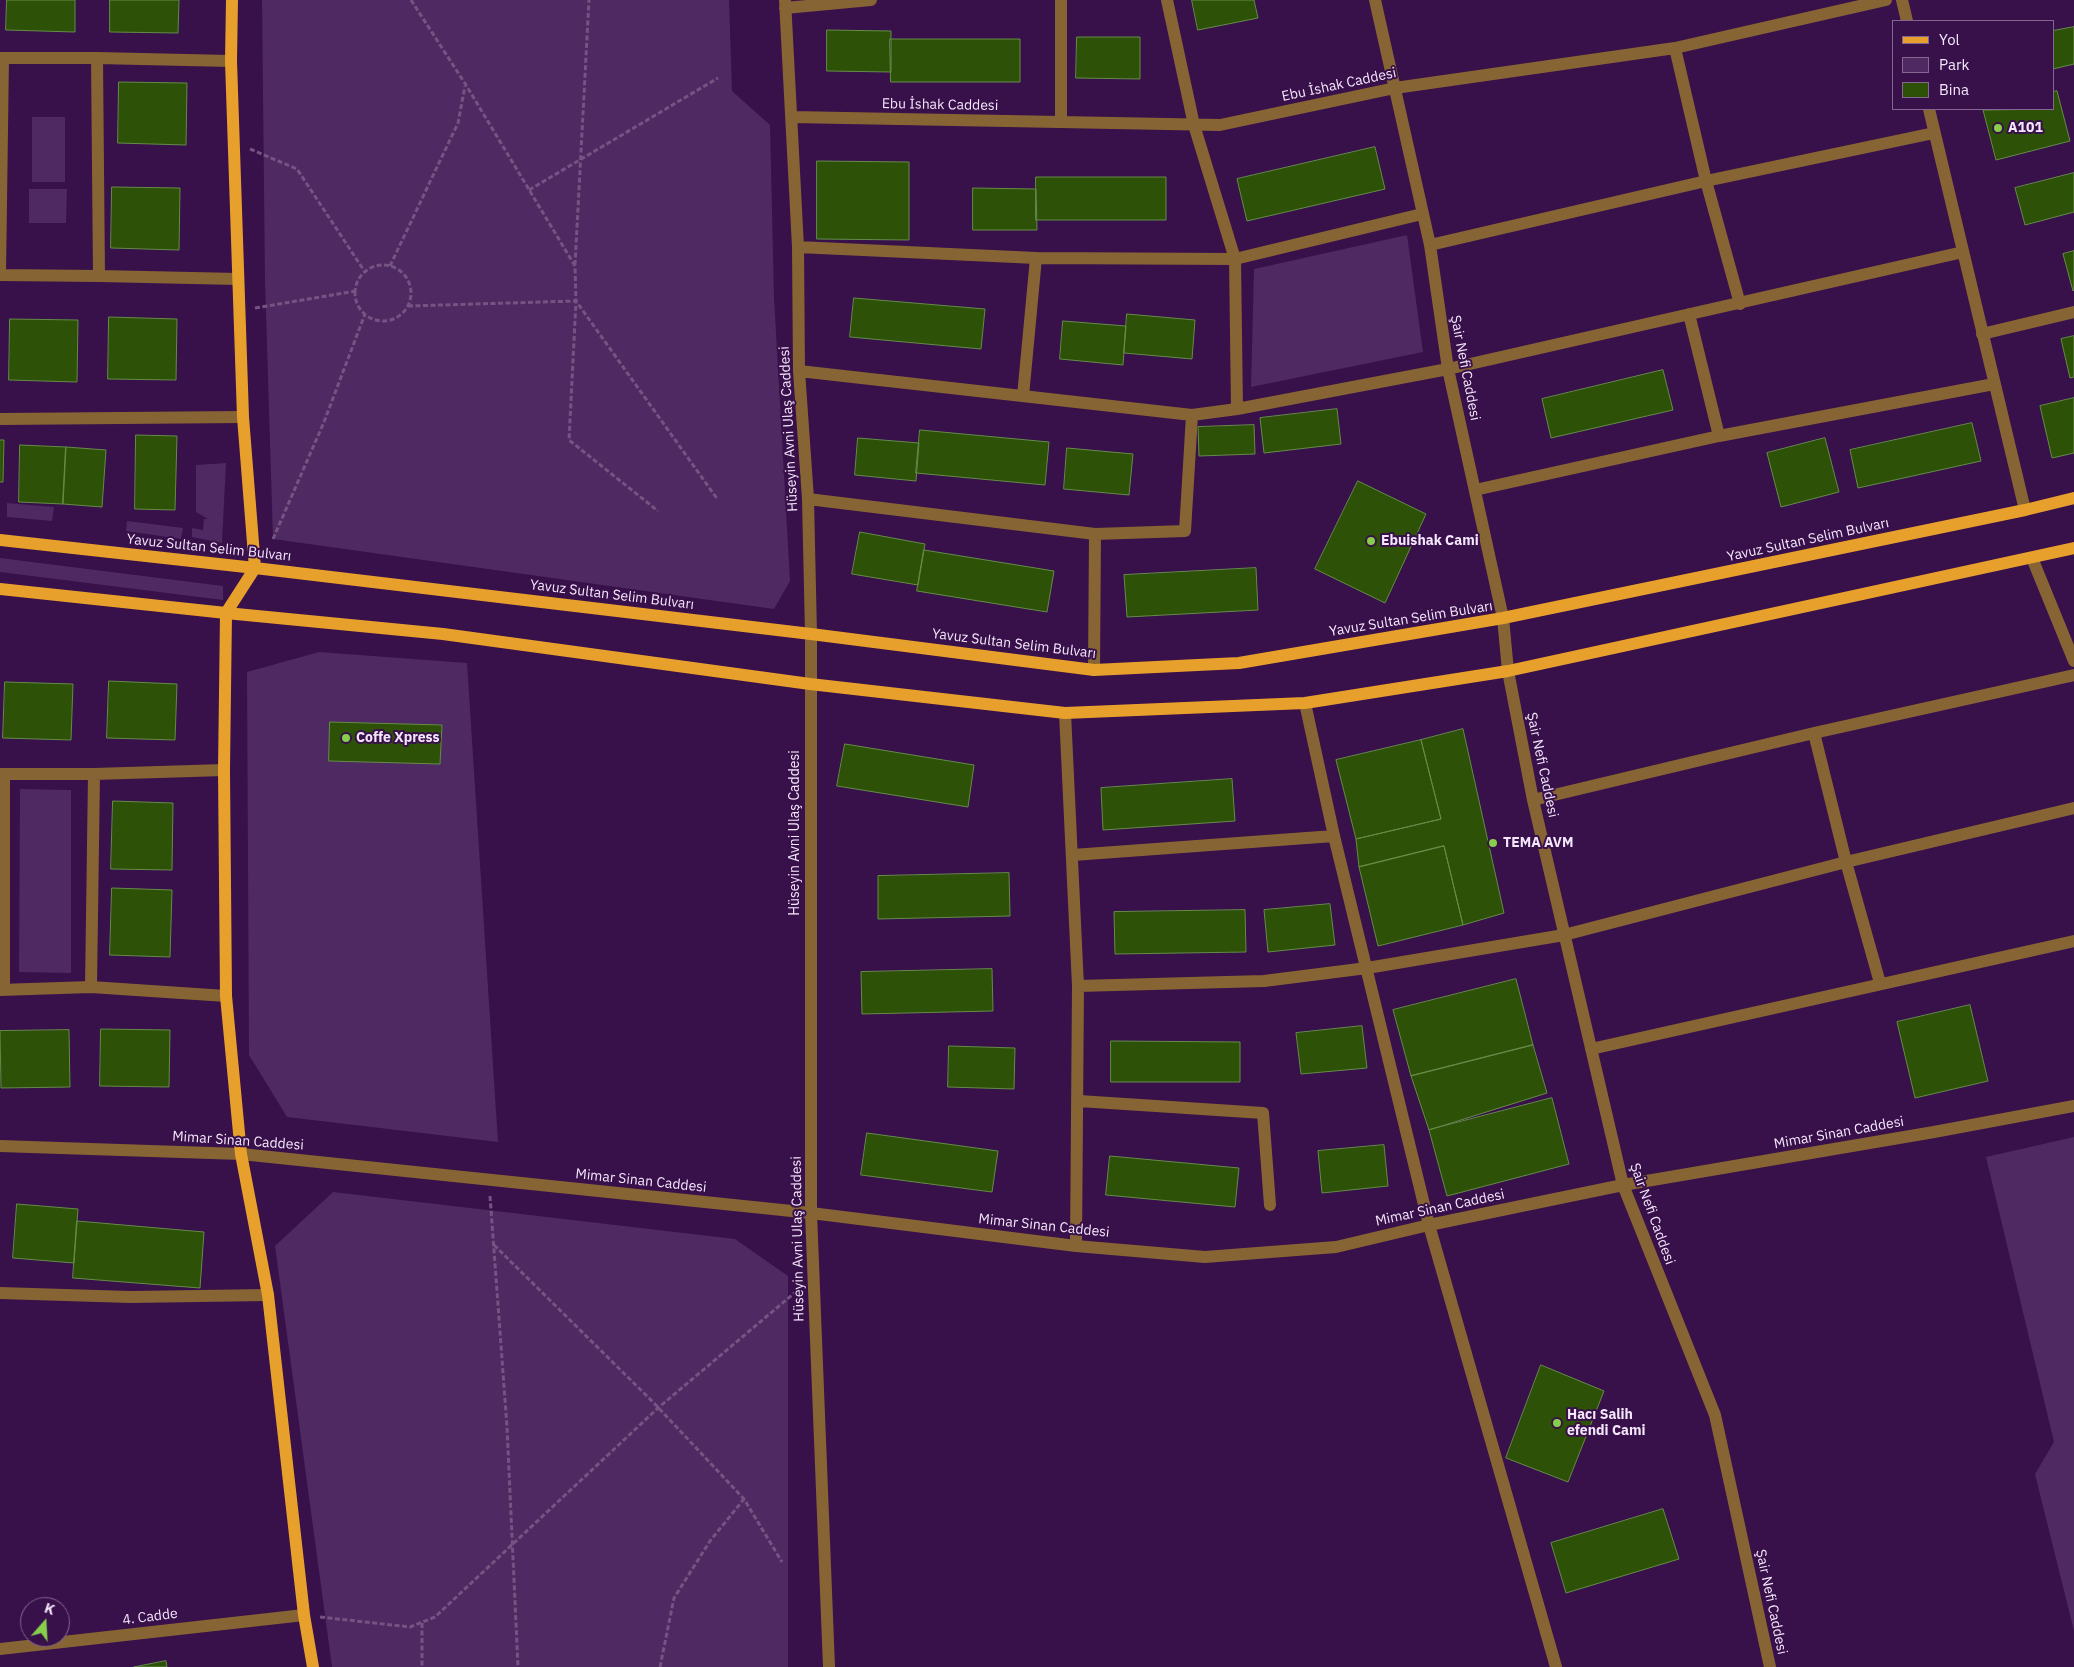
<!DOCTYPE html>
<html>
<head>
<meta charset="utf-8">
<style>
  body { margin:0 }
  #map { position:relative; width:2074px; height:1667px; overflow:hidden; background:#38104a; font-family:"IBM Plex Sans",sans-serif }
  canvas { display:block }
  .legend { position:absolute; left:1892px; top:20px; width:162px; height:90px; box-sizing:border-box; background:#38104a; border:1px solid #836691; margin:0; padding:6px 9px; list-style:none; font-size:15px; color:#f4e6fb }
  .legend li { display:flex; align-items:center; gap:10px; height:25px }
  .legend b { width:25px; border:1px solid #836691 }
  .north { position:absolute; left:20px; top:1597px; width:50px; height:50px; box-sizing:border-box; background:#38104a; border:1px solid #836691; border-radius:50%; rotate:19deg; font-size:14px; font-weight:700; line-height:20px; text-align:center; color:#f4e6fb }
  .north::after { content:''; display:block; margin:auto; width:18px; height:22px; background:#87cf4b; clip-path:polygon(50% 0,100% 100%,50% 72%,0 100%) }
</style>
</head>
<body>
<div id="map">
<canvas width="2074" height="1667"></canvas>
<ul class="legend">
<li><b style="height:6px;background:#e8a02c"></b>Yol</li>
<li><b style="height:14px;background:#4f2962"></b>Park</li>
<li><b style="height:14px;background:#2d5107"></b>Bina</li>
</ul>
<div class="north">K</div>
</div>
<script>
const g = document.querySelector('canvas').getContext('2d');
g.lineJoin = 'round';
function paint(path, color) {
  g.fillStyle = color;
  g.fill(path, 'evenodd');
}
function strokePath(path, color, width, dash) {
  g.strokeStyle = color;
  g.lineWidth = width;
  g.lineCap = dash ? 'butt' : 'round';
  g.setLineDash(dash || []);
  g.stroke(path);
}
function drawText(font, color, halo, rows, align = 'center') {
  g.font = font + ' "IBM Plex Sans",sans-serif';
  g.lineWidth = 4;
  g.setLineDash([]);
  g.textBaseline = 'middle';
  g.strokeStyle = halo;
  g.fillStyle = color;
  for (const [text, x, y, turn = 0] of rows) {
    g.save();
    g.translate(x, y);
    g.rotate((+turn || 0) * Math.PI / 180);
    g.textAlign = isNaN(turn) ? turn : align;
    if (halo) g.strokeText(text, 0, 0);
    g.fillText(text, 0, 0);
    g.restore();
  }
}
const green = new Path2D(`
  M262 0H729L732 91 770 125 774 297 790 581 774 609 273 539 265 281Z
  M32 117H65V182H32Z
  M29 189H67L66 223H29Z
  M1407 235 1423 352 1251 387 1254 269Z
  M226 463 222 543 192 537V528L203 530 204 519H208L196 512V465Z
  M7 503 54 507 52 521 7 517Z
  M127 521 183 528 181 539 126 531Z
  M0 558 223 586V600L0 572Z
  M319 652 467 663 498 1142 287 1117 249 1055 247 672Z
  M20 789 71 790V973L19 972Z
  M2074 1137V1631L2035 1474 2054 1442 1986 1157Z
  M333 1192 735 1239 788 1276V1667H332L275 1246Z`);
const building = new Path2D(`
  M7 0H75V32L6 30Z
  M110 0H179L178 33 110 32Z
  M1192 0H1254L1258 18 1198 30Z
  M2074 27V64L2053 69V31Z
  M827 30 891 31V72L827 71Z
  M1077 37H1140V79L1076 78Z
  M890 39H1020V82H891Z
  M119 82 187 83 186 145 118 143Z
  M2057 91 2070 141 1996 160 1983 110 2053 109V92Z
  M1375 147 1385 189 1247 221 1237 179Z
  M817 161 909 162V240L817 239Z
  M2074 173V212L2025 225 2015 188Z
  M1036 177H1166V220H1036Z
  M112 187 180 188 179 250 111 248Z
  M973 188 1036 189 1037 230H973Z
  M2074 251V290L2073 291 2063 254Z
  M854 298 985 309 981 349 850 337Z
  M1127 314 1195 320 1192 359 1124 353Z
  M109 317 177 319 176 380 108 379Z
  M10 319 78 320 77 382 9 380Z
  M1063 321 1126 326 1123 365 1060 359Z
  M2074 336V377L2070 378 2061 339Z
  M1663 370 1673 410 1551 438 1542 399Z
  M2074 398V453L2052 458 2040 406Z
  M1337 409 1341 444 1264 453 1260 418Z
  M1972 423 1981 461 1858 488 1850 450Z
  M1254 425 1255 454 1199 456 1198 427Z
  M920 430 1049 442 1045 485 916 473Z
  M136 435 177 436 175 510 135 509Z
  M858 438 919 443 916 481 855 475Z
  M1825 438 1839 492 1781 507 1767 453Z
  M0 440H4L3 482H0Z
  M20 445 66 447 63 504 19 502Z
  M66 447 106 450 102 507 63 504Z
  M1067 448 1133 454 1129 495 1064 489Z
  M1358 481 1426 514 1385 603 1315 569Z
  M860 532 925 544 918 585 852 574Z
  M924 550 1054 571 1047 612 917 591Z
  M1256 568 1258 610 1127 617 1124 575Z
  M109 681 177 684 175 740 107 738Z
  M5 682 73 684 71 740 3 738Z
  M330 722 442 725 440 764 329 761Z
  M1463 729 1504 913 1463 925 1444 846 1359 867 1356 839 1441 819 1421 740Z
  M1421 740 1441 819 1356 839 1336 760Z
  M845 744 974 765 968 807 837 786Z
  M1232 779 1235 821 1103 830 1101 788Z
  M113 801 173 803 172 870 111 869Z
  M1444 846 1463 925 1378 946 1359 867Z
  M1009 873 1010 916 878 919V876Z
  M112 888 172 890 170 957 110 955Z
  M1330 904 1335 945 1268 952 1264 910Z
  M1245 910 1246 952 1115 954 1114 912Z
  M992 969 993 1011 862 1014 861 972Z
  M1516 979 1533 1045 1411 1076 1393 1010Z
  M1970 1005 1988 1081 1915 1098 1897 1022Z
  M1362 1026 1367 1068 1301 1074 1296 1033Z
  M101 1029 170 1030 169 1087 100 1086Z
  M69 1030 70 1087 1 1088 0 1031Z
  M1111 1041 1240 1042V1082H1111Z
  M1533 1045 1547 1093 1429 1130 1411 1076Z
  M949 1046 1015 1048 1014 1089 948 1087Z
  M1552 1098 1569 1164 1447 1196 1429 1130Z
  M867 1133 998 1151 992 1192 861 1175Z
  M1384 1145 1388 1186 1322 1193 1318 1151Z
  M1110 1156 1239 1168 1235 1207 1106 1195Z
  M17 1204 78 1209 74 1263 13 1258Z
  M77 1221 204 1232 200 1288 73 1278Z
  M1541 1365 1604 1391 1568 1482 1506 1458Z
  M1663 1509 1679 1559 1566 1593 1551 1543Z
  M166 1661 167 1667H134Z`);
const path = new Path2D(`
  M411 0 466 85 575 266 576 301 569 440 658 511
  M250 149 297 169 365 272
  M529 190 718 78
  M575 265 589 0
  M355 293a28 28 0 1 1 56 0a28 28 0 1 1-56 0Z
  M390 266 458 123 465 86
  M408 306 576 301 718 500
  M255 308 356 291
  M273 539 324 422 365 314
  M490 1196 507 1427 518 1667
  M494 1245 653 1402 744 1499 782 1562
  M320 1617 410 1627 435 1617 658 1408 798 1290
  M422 1623V1667
  M660 1667 674 1598 710 1541 744 1499`);
const minor = new Path2D(`
  M785 0 798 247 799 371 808 499 811 634V1213L829 1667
  M1061 0V122
  M1375 0 1430 245 1448 369 1503 618 1508 671 1533 800 1623 1185 1715 1415 1770 1667
  M1902 0 1907 21
  M785 8 871 0
  M1675 48 1706 181 1740 304
  M0 58H97L231 61
  M3 58 0 275 99 276 97 58
  M1929 109 2025 510
  M792 117 1220 125 1395 88 1675 48 1886 0
  M1430 245 1706 181 1934 133
  M798 247 1036 258 1235 259 1194 125 1167 0
  M99 276 238 279
  M1689 314 1719 436
  M1982 334 2074 312
  M799 371 1192 415 1237 409 1235 259 1422 214
  M1023 396 1036 258
  M1237 409 1448 369 1963 252
  M0 419 243 417
  M1475 490 1719 436 1994 384
  M808 499 1095 534 1185 531 1192 415
  M2032 558 2074 661
  M1094 670 1095 534
  M1305 703 1334 836 1429 1225 1556 1667
  M1065 713 1078 986 1076 1246
  M1814 733 1846 862 1880 983
  M0 774H94L224 770
  M1533 800 1814 733 2074 675
  M1073 855 1334 836
  M1078 986 1264 981 1367 968 1564 935 1846 862 2074 808
  M91 987 94 774
  M0 990 91 987 226 996
  M4 990V774
  M1591 1049 2074 941
  M1079 1101 1263 1113 1270 1205
  M0 1146 241 1154 811 1213 1076 1246 1205 1257 1336 1247 1429 1225 1623 1185 1934 1132 2074 1106
  M0 1293 130 1297 268 1295
  M0 1649 304 1615`);
const major = new Path2D(`
  M232 0 231 61 243 417 255 568 226 613 224 770 226 996 241 1154 268 1295 304 1615 313 1667
  M0 540 255 568 811 634 1094 670 1239 663 1503 618 2025 510 2074 498
  M0 589 226 613 443 634 810 684 1065 713 1305 703 1508 671 2074 548`);
const markers = [
  [1998,128,5,"#87cf4b"],
  [1371,541,5,"#87cf4b"],
  [346,738,5,"#87cf4b"],
  [1493,843,5,"#87cf4b"],
  [1557,1423,5,"#87cf4b"]
];
const streetNames = [
  ["Ebu İshak Caddesi",1339,85,-12],
  ["Ebu İshak Caddesi",940,105,1],
  ["Şair Nefi Caddesi",1465,368,79],
  ["Hüseyin Avni Ulaş Caddesi",789,429,-93],
  ["Yavuz Sultan Selim Bulvarı",1808,540,-12],
  ["Yavuz Sultan Selim Bulvarı",209,548,6],
  ["Yavuz Sultan Selim Bulvarı",612,595,7],
  ["Yavuz Sultan Selim Bulvarı",1411,619,-9],
  ["Yavuz Sultan Selim Bulvarı",1014,644,7],
  ["Şair Nefi Caddesi",1542,765,78],
  ["Hüseyin Avni Ulaş Caddesi",795,833,-90],
  ["Mimar Sinan Caddesi",1839,1133,-10],
  ["Mimar Sinan Caddesi",238,1141,4],
  ["Mimar Sinan Caddesi",641,1181,6],
  ["Mimar Sinan Caddesi",1440,1208,-12],
  ["Şair Nefi Caddesi",1652,1214,70],
  ["Mimar Sinan Caddesi",1044,1226,6],
  ["Hüseyin Avni Ulaş Caddesi",798,1239,-91],
  ["Şair Nefi Caddesi",1771,1602,78],
  ["4. Cadde",150,1617,-7]
];
const poiNames = [
  ["A101",2008,128],
  ["Ebuishak Cami",1381,541],
  ["Coffe Xpress",356,738],
  ["TEMA AVM",1503,843],
  ["Hacı Salih",1567,1415],
  ["efendi Cami",1567,1431]
];
paint(green, '#4f2962');
paint(building, '#2d5107');
strokePath(building, '#648c48', 1);
strokePath(path, '#745482', 3, [5, 2.5]);
strokePath(minor, '#876434', 12);
strokePath(major, '#e8a02c', 12);
for (const [x, y, r, color] of markers) {
  const dot = new Path2D();
  dot.arc(x, y, r, 0, 2 * Math.PI);
  g.fillStyle = color;
  g.fill(dot);
  strokePath(dot, '#38104a', 2);
}
drawText('14px', '#f4e6fb', '#38104a', streetNames);
drawText('bold 14px', '#f4e6fb', '#38104a', poiNames, 'left');
</script>
</body>
</html>
